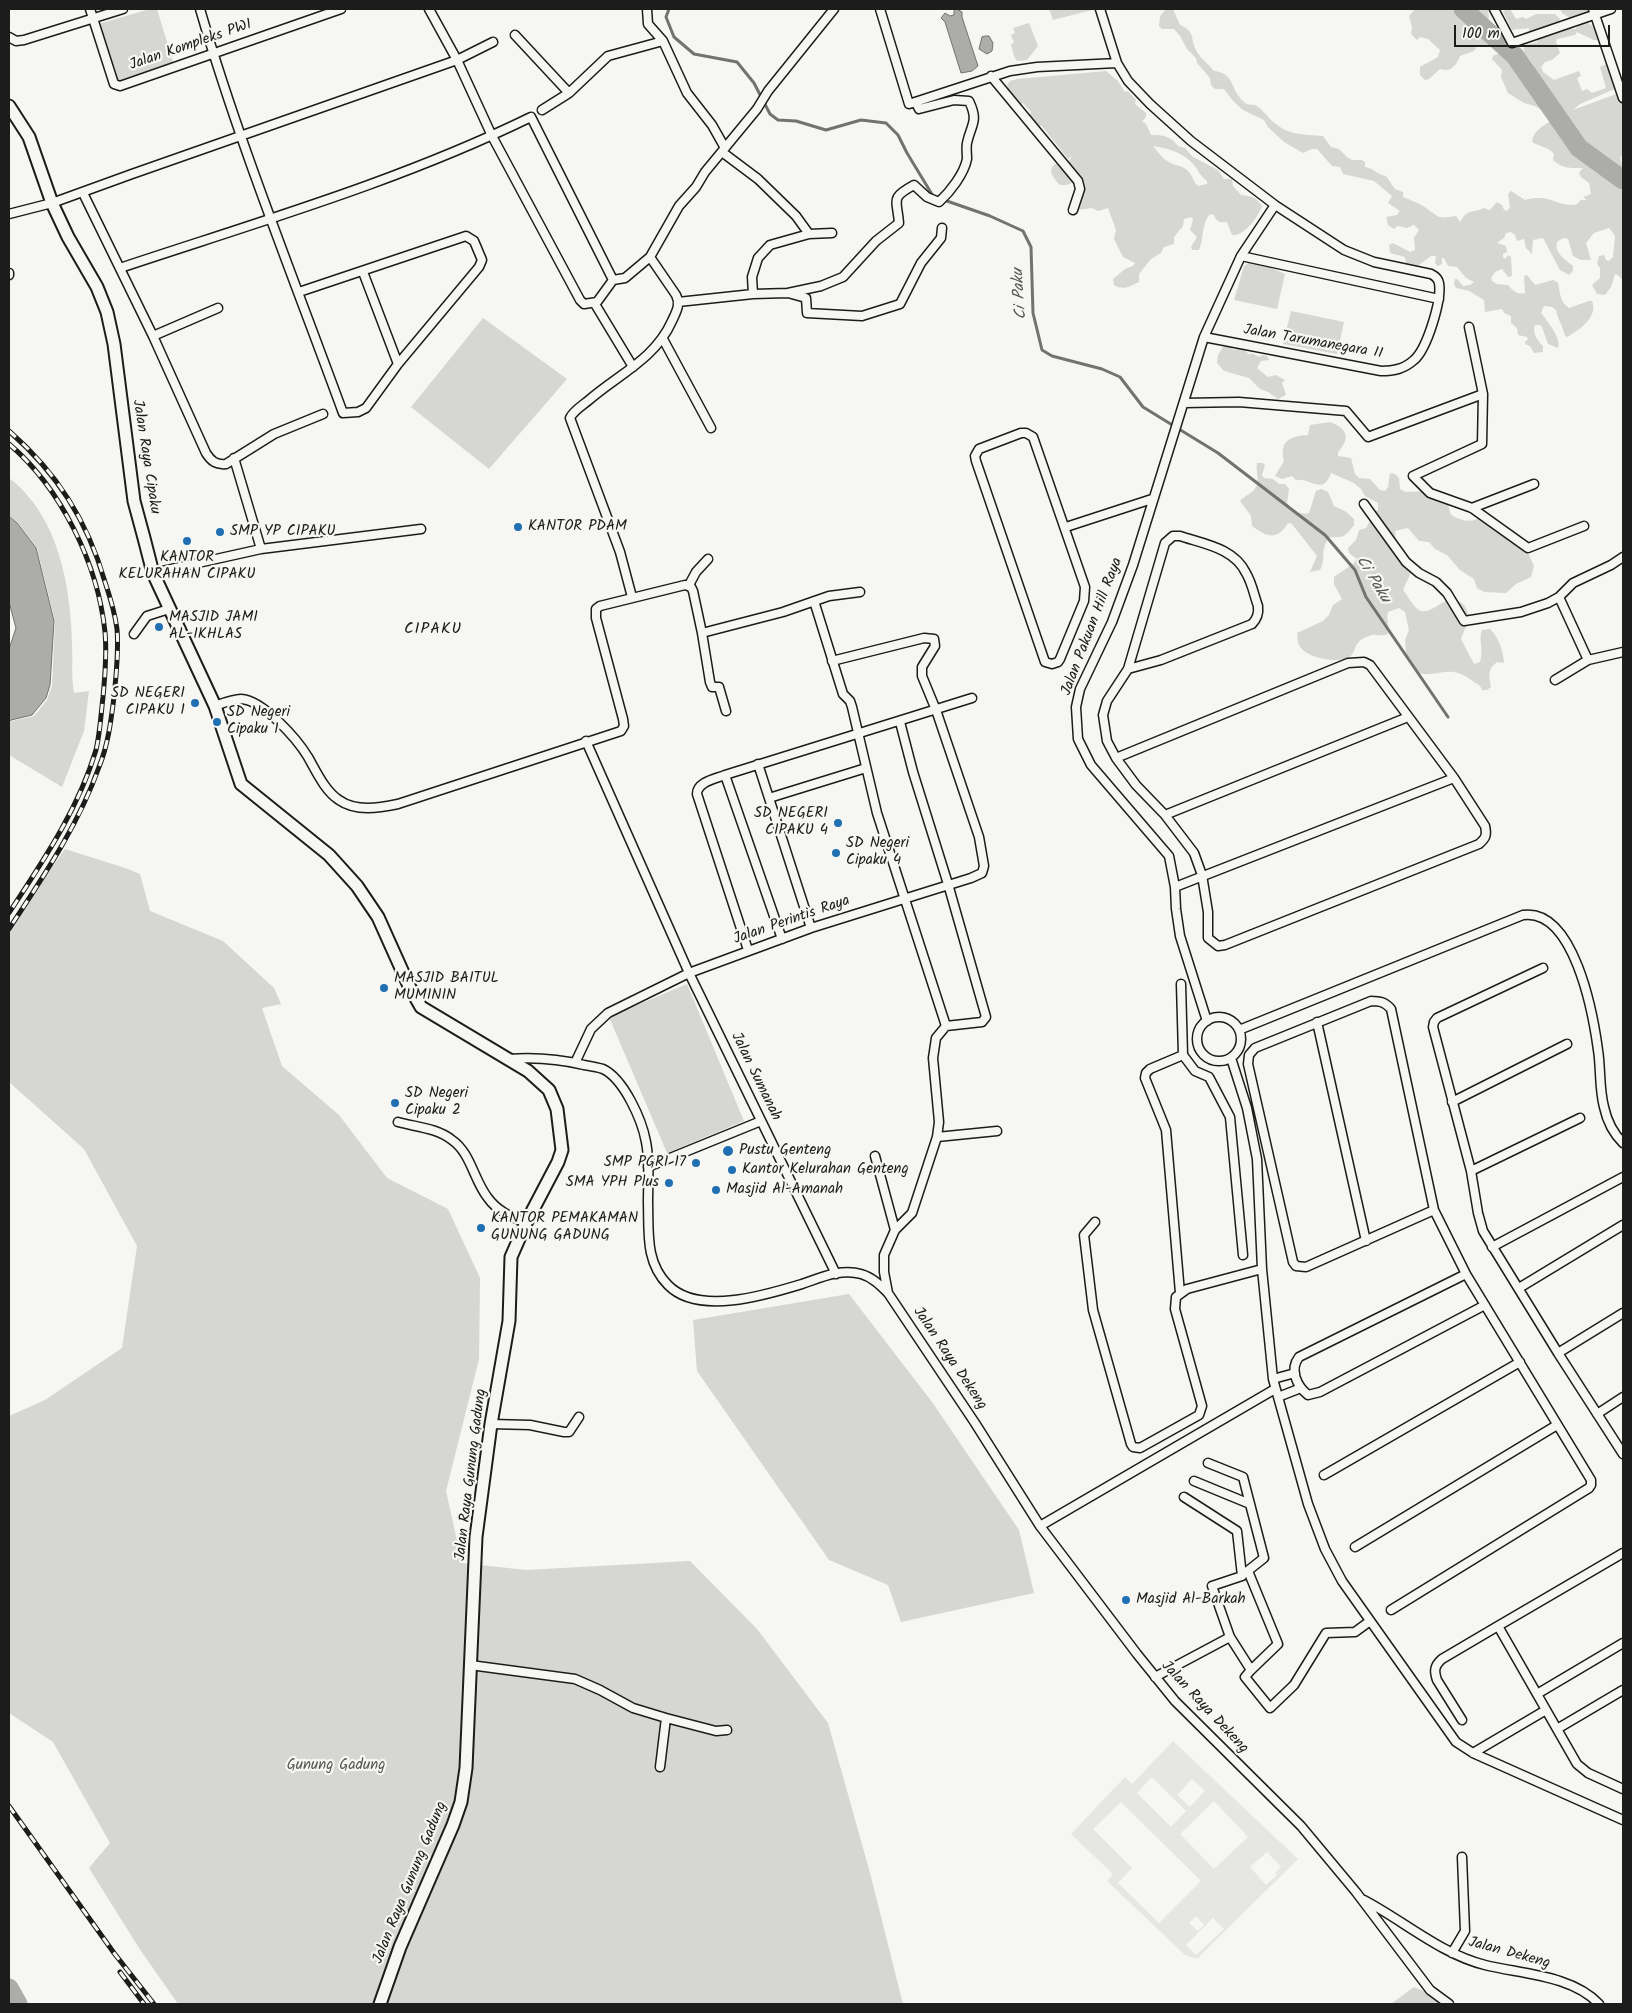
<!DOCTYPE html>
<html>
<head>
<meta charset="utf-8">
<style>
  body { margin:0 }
  #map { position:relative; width:1632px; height:2013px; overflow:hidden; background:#f6f6f2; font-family:Kalam,sans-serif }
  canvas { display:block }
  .frame { position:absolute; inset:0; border:10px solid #1c1c1c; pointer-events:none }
  .scale { position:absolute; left:1454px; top:25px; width:156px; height:22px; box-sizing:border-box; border:2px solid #1c1c1c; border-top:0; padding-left:6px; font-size:15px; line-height:18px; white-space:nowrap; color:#1c1c1c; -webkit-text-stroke:4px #f6f6f2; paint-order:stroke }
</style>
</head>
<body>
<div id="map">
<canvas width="1632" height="2013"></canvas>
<div class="frame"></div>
<div class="scale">100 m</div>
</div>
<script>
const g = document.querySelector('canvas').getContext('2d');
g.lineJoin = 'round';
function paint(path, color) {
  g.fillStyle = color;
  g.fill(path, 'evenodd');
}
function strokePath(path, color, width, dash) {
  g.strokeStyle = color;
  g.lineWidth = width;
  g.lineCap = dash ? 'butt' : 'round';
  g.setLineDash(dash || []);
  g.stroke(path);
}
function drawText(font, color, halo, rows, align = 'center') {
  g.font = font + ' Kalam,sans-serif';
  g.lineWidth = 4.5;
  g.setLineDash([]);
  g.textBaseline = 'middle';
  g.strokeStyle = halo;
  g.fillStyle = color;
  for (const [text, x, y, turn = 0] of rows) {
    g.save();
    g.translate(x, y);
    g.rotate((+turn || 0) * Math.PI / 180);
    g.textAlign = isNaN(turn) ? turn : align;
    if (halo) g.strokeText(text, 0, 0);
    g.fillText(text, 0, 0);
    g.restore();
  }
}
const built = new Path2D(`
  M1173 1741 1298 1859 1197 1959 1185 1955 1107 1881 1113 1874 1071 1834 1125 1777 1132 1784ZM1152 1777 1186 1811 1171 1827 1137 1793ZM1192 1779 1205 1791 1190 1807 1177 1795ZM1214 1801 1248 1837 1214 1869 1180 1834ZM1121 1802 1201 1881 1159 1923 1118 1883 1132 1868 1093 1829ZM1267 1852 1281 1867 1275 1873 1277 1875 1266 1885 1250 1867ZM1196 1916 1204 1925 1198 1931 1189 1923ZM1213 1918 1224 1929 1196 1955 1186 1945Z`);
const green = new Path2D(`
  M150 9H157L174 65 115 84 95 25Z
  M1049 9H1091L1092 10 1053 20Z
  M1166 9H1173L1180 25C1195 32 1190 35 1195 48 1198 56 1208 64 1214 71 1235 73 1230 90 1244 102 1248 106 1250 104 1255 105 1261 108 1267 116 1272 121 1289 136 1302 134 1323 136L1331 147 1339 149 1347 157 1352 160H1362L1365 162V167C1374 168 1377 175 1386 176L1395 189 1403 192V197C1410 200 1419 203 1426 208 1441 218 1436 219 1456 216L1460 222C1468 208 1474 213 1484 208L1490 210 1497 202 1502 205 1504 210 1507 211 1510 207 1508 194 1511 191 1525 200C1549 193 1555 206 1576 205L1581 200H1587L1583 197 1591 194 1589 183 1581 177 1579 173 1583 168C1570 168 1563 169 1553 160L1554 154C1550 148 1539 146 1532 142 1533 132 1541 127 1549 122L1550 115 1535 106 1524 103 1508 93 1501 77 1502 70 1492 59 1493 56C1500 52 1508 54 1516 51L1526 58 1531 66H1534L1524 52V45L1538 42 1535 37 1529 35V28L1512 30 1503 12 1507 9H1510L1516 19 1523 17 1526 19 1536 14H1555L1560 19 1557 29 1567 28 1575 29 1583 22H1587L1594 27H1598L1601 40H1594L1577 32 1575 35 1557 39 1556 42 1560 53 1552 60 1545 62 1541 67 1543 72 1554 80 1579 71 1581 76 1577 78 1582 91 1587 89 1592 93 1606 88 1600 67 1606 64 1617 88 1580 104 1573 110 1619 93 1623 105V156L1620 157 1623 168V187L1619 184 1615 186 1623 188V281L1619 276 1615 274 1611 287 1605 295 1597 294 1592 285 1600 278V268L1597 264 1599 256 1604 255 1606 260 1609 261 1613 257 1615 236 1609 228 1594 233 1586 243 1591 260H1581L1573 256 1568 239 1563 238 1557 242C1554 253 1565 259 1573 266V271L1569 275 1560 270 1543 238 1533 240 1532 254 1526 248 1524 239 1517 241 1515 235 1511 232 1506 233 1504 238 1497 243 1506 246 1507 252 1503 254V257L1505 259 1508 255 1511 257 1512 276 1508 277 1502 269 1495 272 1491 278 1492 281 1497 284 1508 285C1513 291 1517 295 1525 293L1524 276 1527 275 1535 285 1553 280 1558 283C1560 293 1560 302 1569 308L1589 301H1592C1599 317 1578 331 1567 337L1565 336C1563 326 1558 320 1556 310L1552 307 1544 306 1541 313C1548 322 1562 339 1558 348L1548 344 1542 327 1540 325H1535C1532 333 1537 340 1543 346V352L1534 353 1530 346 1525 344V342L1528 339 1527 337 1518 335 1517 328 1511 323V316L1504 313 1502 309 1485 312 1484 300 1469 291 1456 288 1454 284 1455 279H1457L1463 286 1470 285 1474 282 1466 278 1457 267 1448 266 1444 258H1442V264L1438 266 1435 263 1436 256H1431L1415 268 1406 264 1405 257 1390 253 1389 245 1393 243 1410 252 1415 250 1414 238 1419 230 1414 225 1407 228 1398 226 1394 229 1388 225 1386 217 1397 215 1400 211 1388 203 1392 196 1374 181 1343 174 1340 167 1332 166 1317 149H1312L1303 153 1284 142 1268 127 1264 120 1243 110 1233 101 1224 89H1215L1211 85 1210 78 1197 63 1196 58 1187 49 1180 36 1174 29H1162L1159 26 1160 16Z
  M1415 9H1488L1489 18 1484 24 1485 27 1501 33 1499 37 1495 39 1497 45 1494 47 1478 45 1474 51 1460 56C1457 65 1450 73 1440 69L1429 79 1425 80 1420 75V67L1438 57 1440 50 1428 39 1420 37 1417 40 1411 34 1412 27 1409 16Z
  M1560 9H1591V11L1586 16 1573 20 1562 13Z
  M1029 23 1038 46 1027 60 1017 61 1014 56 1011 44 1014 43 1011 35 1015 33 1013 28Z
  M1106 71 1118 81 1125 92 1128 91 1136 100 1135 104 1146 113V117L1142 121 1146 124 1151 135C1163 135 1171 136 1178 146L1185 148 1193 157 1218 170 1224 179H1232L1233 186 1241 195C1252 196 1256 197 1262 206 1259 216 1244 237 1232 235L1227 222C1219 223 1217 222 1214 215L1210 214C1201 224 1204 239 1199 250H1192L1191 247 1197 237 1190 230 1193 220 1191 217 1184 219 1183 226 1174 237V244L1164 247 1161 253 1151 259 1139 274V282C1130 286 1124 291 1114 285L1113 279 1125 269 1133 266 1135 263 1123 257 1114 239 1116 230 1108 208 1098 211 1092 208 1078 210 1073 206 1072 200 1077 187 1072 183C1058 188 1059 185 1051 173L1052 167 1055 164 1066 166 1072 156 1068 159 1041 125 1039 129 1029 117 1031 112 1023 103 1019 106 1011 99 1007 85 1010 81 1017 79ZM1153 146C1168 148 1184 153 1194 165 1199 171 1200 176 1207 181V184L1198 186C1193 182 1193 175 1187 170 1183 166 1178 166 1173 164 1163 160 1159 153 1153 146Z
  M1250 262H1258L1285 274 1277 309 1234 300 1244 266Z
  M1291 311 1344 322 1337 354 1283 344Z
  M483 318 567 379 489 469 411 407Z
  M1228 346 1234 350 1241 347 1250 355 1251 353 1260 357 1262 355 1267 356 1269 360 1261 361 1257 368 1268 377 1276 375 1285 380 1282 383 1286 395 1278 399 1268 392 1260 389 1249 378 1224 371 1217 363 1218 355 1223 347Z
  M1330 422C1347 428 1351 438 1338 452V456L1351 458 1355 474 1359 478 1370 479 1380 490 1385 491 1388 487 1390 473 1395 474 1399 478 1400 489 1406 492 1425 491 1447 501 1451 515C1464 522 1472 523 1484 516L1527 551 1534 566 1531 577 1516 584 1506 593 1484 592 1477 588 1474 579 1460 570 1447 555 1435 549 1429 542 1419 541 1408 528 1395 531 1396 541 1412 570 1403 590C1408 596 1414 609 1421 611 1430 613 1438 604 1446 601 1460 597 1469 606 1468 620 1467 626 1463 633 1461 639L1474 664 1480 662C1484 649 1478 639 1482 630L1490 629C1499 638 1503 650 1504 663L1497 662C1487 670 1489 675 1491 687L1487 690H1482C1480 684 1478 685 1474 682 1449 662 1441 678 1417 673L1406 654 1405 640 1409 630 1405 612 1399 608 1388 612C1386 619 1390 626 1388 634 1380 637 1376 633 1369 636 1352 641 1357 653 1349 657 1337 664 1305 658 1299 645 1297 642 1298 637 1297 633L1323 621 1329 615 1333 605 1342 599 1334 584V577L1353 564 1357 559 1349 553 1348 548 1356 540 1359 530 1366 528 1376 511 1378 510V503L1365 496 1361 489 1354 483 1331 473C1323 496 1311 478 1296 480L1292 476 1282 479 1275 476 1284 461C1279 441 1290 436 1308 435L1310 425Z
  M1257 463H1263L1265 465 1262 475 1264 478 1273 479 1279 484H1285L1289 489 1287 503C1293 511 1298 515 1309 513L1316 491 1321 489 1328 492 1334 506 1345 511 1354 519V525C1345 536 1345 538 1330 537 1319 549 1327 558 1320 570L1310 572 1317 556 1292 524 1288 523C1277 541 1267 537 1252 526L1251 516 1240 501C1244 496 1249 495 1253 491 1262 482 1255 472 1257 463Z
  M9 478C58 515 71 586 72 644 73 660 71 677 74 693L89 691 84 731 62 787 9 755V724L11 721 34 716 47 700 52 686 55 621 37 548 17 522 9 515Z
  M65 849 125 868 140 874 150 911 223 941 274 988 281 1004 262 1008 282 1066 339 1115 387 1178 448 1209 480 1278 479 1359 446 1491 462 1563 526 1570 690 1561 757 1629 828 1723 870 1873 903 2004H178L139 1948 89 1868 110 1843 53 1742 9 1713V1416L45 1400 122 1348 137 1246 84 1149 9 1082V928Z
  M687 984 744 1121 667 1153 609 1017Z
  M849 1294 932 1402 1019 1530 1034 1593 901 1622 888 1585 829 1560 697 1371 693 1320Z
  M1414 1987 1454 2004H1391Z`);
const water = new Path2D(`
  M957 9 962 12V17L978 66 972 71 961 73 945 22 941 18 945 13 950 16 954 15V11Z
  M986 36H989L993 43 992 51 987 54 979 49 982 37Z
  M9 516 17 523 36 548 54 621 50 685 46 698 32 715 11 720 9 722V649L16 628 9 602Z`);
const stream = new Path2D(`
  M669 9 666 17 674 37 694 54 737 62 754 83 770 114 778 120 796 121 826 130 861 120 886 123 898 135 907 153 933 196
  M944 200 990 216 1023 231 1031 247 1033 313 1042 350 1052 356 1102 369 1120 377 1143 407 1218 453 1325 535 1355 570 1366 597 1448 717`);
const river = new Path2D(`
  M1463 9 1515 56 1579 148 1623 180
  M9 1988 18 2004`);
const street = new Path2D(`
  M90 9 114 84 120 86 341 9
  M200 9C240 146 294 279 343 413L358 412 366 408 398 364 479 267 482 260 474 241 466 236 299 292
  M429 9 457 60 492 136 580 300 584 304 597 302 613 280 625 278 650 257 679 206 696 187 705 172 757 109 768 91 834 9
  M647 9 648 24 663 41 687 93 712 125 725 148
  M880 9 909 104 1010 71 1037 67 1117 63
  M1100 9 1117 63 1128 81 1150 104 1191 141 1275 205 1344 250 1374 262 1431 274C1435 276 1438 278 1439 283 1442 300 1427 349 1414 360 1404 369 1394 371 1381 371L1204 337
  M1494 9 1512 43 1611 9
  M1593 9 1623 98
  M515 35 569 93
  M9 37 16 41 24 40 123 9
  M991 76 1078 181 1080 189 1073 210
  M542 110 569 93 608 56 663 41
  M722 152 758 179 796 216 809 234
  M83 193 153 336 206 453C211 461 216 465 226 464L274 434 323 414
  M9 214 52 203 132 174 457 60 493 42
  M1241 256 1439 299
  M120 268C258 222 400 181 531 117L613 280
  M363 272 398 364
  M9 273V275
  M788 293 821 286 843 277 876 241 899 223C897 199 890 198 914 185L927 197 939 202C950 192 964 174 967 159 967 154 966 148 967 143 971 124 979 122 969 101L954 100 919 109 916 103
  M753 294 788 293 806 298 807 313 862 316 900 304 921 263 941 238 942 228
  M678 302 753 294 752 277 758 258 770 245 809 234 832 233
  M595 304 633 367
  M153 336 218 308
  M663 339 711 428
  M1483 394 1482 444 1413 476 1430 493 1472 508 1528 548 1584 526
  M1184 403 1239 402 1346 411 1368 437 1483 394 1469 327
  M1021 433H1026L1033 437 1085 587 1084 601 1060 659 1058 662 1052 664 1045 662 976 461 975 456 979 449Z
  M234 458 261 549
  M1364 504 1406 562 1419 573 1436 582 1447 593 1464 621 1521 612 1548 603 1559 597 1573 583 1611 565 1623 557
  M1472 508 1534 484
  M1066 527 1152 499
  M153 573 261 549 421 529
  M689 585 696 572 708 559
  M632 597 620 552 570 418C573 411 583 405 589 400 619 374 655 359 672 321 676 312 681 305 676 295L650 257
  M1559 597 1588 660
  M814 601 843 694 850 701 852 707 877 813 946 1026 936 1038 933 1058 939 1122 937 1137 912 1213 895 1230 884 1255V1272L888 1293
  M702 633 783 612 829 596 860 592
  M134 634 147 616 169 609
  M1555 680 1588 660 1623 652
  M215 706C223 703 233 699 241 699 263 700 297 739 308 757 316 771 325 791 339 800 356 812 379 808 398 804L621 731 624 726 623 719 596 618V609L600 606 685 585 691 587 693 591 702 633 710 682 712 687H719L726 711
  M900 722 913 772 948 884 986 1017 982 1022 946 1026
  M586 741 689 973 836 1274
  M1116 758 1136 785 1165 815 1194 853 1202 875 1208 912V938L1218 946 1225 945 1479 844C1486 838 1487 835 1485 826L1454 778 1370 665 1364 662 1348 663 1116 758 1107 741 1103 715 1107 701 1128 669 1165 543 1173 536H1180C1204 544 1234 548 1246 573 1252 583 1254 595 1258 606 1259 614 1257 619 1252 624L1161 660 1128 669
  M758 764 811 928
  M725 775 782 939
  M769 798 866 768
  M1165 815 1408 717
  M1175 887 1454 778
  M748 950 697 794C697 782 715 779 725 775L972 698
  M1543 968 1437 1018 1434 1022 1433 1027 1471 1171 1478 1213 1483 1231 1558 1353
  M1181 984 1183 1055 1195 1071 1209 1077 1230 1117 1243 1255
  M1197 1039a22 22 0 1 1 44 0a22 22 0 1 1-44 0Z
  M1207 1021 1180 936 1176 909 1175 887 1169 856 1091 765 1078 739 1076 707 1080 689 1112 622 1133 565 1204 337 1241 256 1275 205
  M1317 1022 1366 1241
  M1239 1030 1523 915C1574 908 1593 1013 1598 1050 1601 1069 1599 1088 1604 1107 1607 1121 1613 1133 1623 1143
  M1231 1058 1247 1108 1257 1159 1262 1269 1273 1379 1308 1504 1325 1549 1342 1581 1456 1742 1473 1753 1623 1820
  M509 1059C535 1057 559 1059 584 1065 590 1066 597 1067 603 1069 624 1079 642 1120 646 1142 650 1162 648 1183 648 1203 649 1232 645 1262 668 1285 698 1316 766 1295 802 1284 820 1278 841 1268 861 1274 872 1277 880 1285 888 1293L975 1423 1040 1526 1137 1654 1175 1701 1301 1826 1356 1892 1430 1990 1449 2004
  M575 1063 591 1029 608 1013 689 973 811 928 971 878 982 873 984 866 979 837 936 710 922 676V667L935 646 934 639 924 638 832 661
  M1452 1102 1567 1044
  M398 1122C416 1127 437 1128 452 1140 471 1153 474 1181 488 1198 497 1211 512 1217 526 1223
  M937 1137 997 1131
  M875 1156 895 1230
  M648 1167 761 1121
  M1471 1171 1580 1118
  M1095 1222 1084 1235 1093 1310 1131 1444 1133 1447 1140 1448 1199 1415 1202 1406 1175 1309 1176 1297 1187 1289 1262 1269
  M1492 1247 1623 1177
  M1466 1274 1299 1357C1289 1370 1297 1386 1308 1395L1320 1392 1485 1305
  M1519 1288 1623 1225
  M1180 1293 1166 1130 1145 1078 1146 1073 1150 1069 1183 1055
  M1623 1313 1558 1353 1623 1454
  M1273 1379 1295 1373
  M1278 1397 1301 1388
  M1597 1414 1623 1397
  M491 1424 530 1425 564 1432H569L579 1417
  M1208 1463 1243 1477 1250 1504
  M1324 1475 1520 1362
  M1194 1481 1250 1504 1264 1558 1245 1573
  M1040 1526 1275 1389
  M1355 1547 1557 1425
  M1623 1553 1498 1626 1577 1764 1588 1773 1623 1789
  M1391 1610 1589 1488 1591 1485V1480L1466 1274 1434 1210 1391 1009C1385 1002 1380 1001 1371 1001L1255 1048 1249 1055 1248 1064 1293 1262 1296 1266 1306 1267 1434 1210
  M1230 1637 1251 1670 1278 1644 1248 1571
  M470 1665 575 1679 600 1690 633 1708 666 1718 660 1767
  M1251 1670 1245 1677 1270 1708 1294 1685 1326 1633 1355 1632 1370 1621
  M1155 1677 1230 1637 1212 1586 1242 1576 1237 1531 1184 1497
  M1537 1694 1623 1643
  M666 1718 716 1731 727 1730
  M1462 1720 1437 1680C1434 1671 1434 1666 1442 1659L1498 1626
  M1557 1729 1623 1690
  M1473 1753 1546 1710
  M1364 1900C1404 1921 1441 1954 1485 1965 1521 1974 1572 1975 1599 2004
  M1452 1953 1465 1931 1462 1857`);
const secondary = new Path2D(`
  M9 106 29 137 52 203 68 237 97 287 107 312 114 344 134 501 144 538 153 573 215 706 241 784 329 855 357 886 378 917 409 986 421 1007 528 1071 549 1090 557 1109 562 1150 558 1162 526 1223 511 1257 509 1321 491 1424 476 1537 466 1768 461 1802 453 1825 400 1947 380 2004`);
const rail = new Path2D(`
  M9 431C57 473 87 520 105 582 110 597 115 613 117 629 119 652 116 675 114 697 111 721 108 745 99 767 78 826 43 877 9 929
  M9 444C61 488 98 564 105 632 107 653 105 676 103 697 101 714 100 733 96 750 78 810 43 861 9 913
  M9 1806 114 1953 154 2004
  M120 1972 144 2004`);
const markers = [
  [518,527,5,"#1f6fb2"],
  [220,532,5,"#1f6fb2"],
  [187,541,5,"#1f6fb2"],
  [159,627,5,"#1f6fb2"],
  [195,703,5,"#1f6fb2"],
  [217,722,5,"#1f6fb2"],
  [838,823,5,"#1f6fb2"],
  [836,853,5,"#1f6fb2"],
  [384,988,5,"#1f6fb2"],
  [395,1103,5,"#1f6fb2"],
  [728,1151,6,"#1f6fb2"],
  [696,1163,5,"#1f6fb2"],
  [732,1170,5,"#1f6fb2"],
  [669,1183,5,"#1f6fb2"],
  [716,1190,5,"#1f6fb2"],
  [481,1228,5,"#1f6fb2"],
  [1126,1600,5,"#1f6fb2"]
];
const streetNames = [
  ["Jalan Kompleks PWI",191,46,-19],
  ["Jalan Tarumanegara II",1313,343,10],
  ["Jalan Raya Cipaku",145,457,81],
  ["Jalan Pakuan Hill Raya",1093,627,-69],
  ["Jalan Perintis Raya",792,921,-19],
  ["Jalan Sumanah",755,1077,64],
  ["Jalan Raya Dekeng",949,1359,56],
  ["Jalan Raya Gunung Gadung",472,1475,-83],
  ["Jalan Raya Dekeng",1204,1708,47],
  ["Jalan Raya Gunung Gadung",411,1883,-68],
  ["Jalan Dekeng",1509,1954,15]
];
const poiNames = [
  ["KANTOR PDAM",528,527],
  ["SMP YP CIPAKU",230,532],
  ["KANTOR",187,558,"center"],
  ["KELURAHAN CIPAKU",187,575,"center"],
  ["MASJID JAMI",169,618],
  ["AL-IKHLAS",169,635],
  ["SD NEGERI",185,694,"right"],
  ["CIPAKU 1",185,711,"right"],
  ["SD Negeri",227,713],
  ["Cipaku 1",227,730],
  ["SD NEGERI",828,814,"right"],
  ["CIPAKU 4",828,831,"right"],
  ["SD Negeri",846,844],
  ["Cipaku 4",846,861],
  ["MASJID BAITUL",394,979],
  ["MUMININ",394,996],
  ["SD Negeri",405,1094],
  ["Cipaku 2",405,1111],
  ["Pustu Genteng",739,1151],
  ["SMP PGRI 17",686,1163,"right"],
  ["Kantor Kelurahan Genteng",742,1170],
  ["SMA YPH Plus",659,1183,"right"],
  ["Masjid Al-Amanah",726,1190],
  ["KANTOR PEMAKAMAN",491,1219],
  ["GUNUNG GADUNG",491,1236],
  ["Masjid Al-Barkah",1136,1600]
];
const parkNames = [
  ["Gunung Gadung",336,1766]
];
const waterNames = [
  ["Ci Paku",1021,294,-94],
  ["Ci Paku",1372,580,59]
];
const neighbourhoodNames = [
  ["CIPAKU",433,630]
];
paint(built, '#e6e6e2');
paint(green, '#d6d6d2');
paint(water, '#acaca9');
strokePath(water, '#727271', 1);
strokePath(stream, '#727271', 3);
strokePath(river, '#acaca9', 19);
strokePath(street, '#1c1c1c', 11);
strokePath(secondary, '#1c1c1c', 15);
strokePath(street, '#f6f6f2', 8);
strokePath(secondary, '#f6f6f2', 11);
strokePath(rail, '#1c1c1c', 5);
strokePath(rail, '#f6f6f2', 3, [9]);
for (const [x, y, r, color] of markers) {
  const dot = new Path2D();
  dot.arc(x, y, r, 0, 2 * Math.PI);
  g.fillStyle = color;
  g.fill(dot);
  strokePath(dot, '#f6f6f2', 2);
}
drawText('15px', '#1c1c1c', '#f6f6f2', streetNames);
drawText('15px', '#1c1c1c', '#f6f6f2', poiNames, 'left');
drawText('15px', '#545453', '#f6f6f2', parkNames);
drawText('italic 16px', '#565654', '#f6f6f2', waterNames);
g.letterSpacing = '1px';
drawText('16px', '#1c1c1c', '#f6f6f2', neighbourhoodNames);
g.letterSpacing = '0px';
</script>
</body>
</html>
